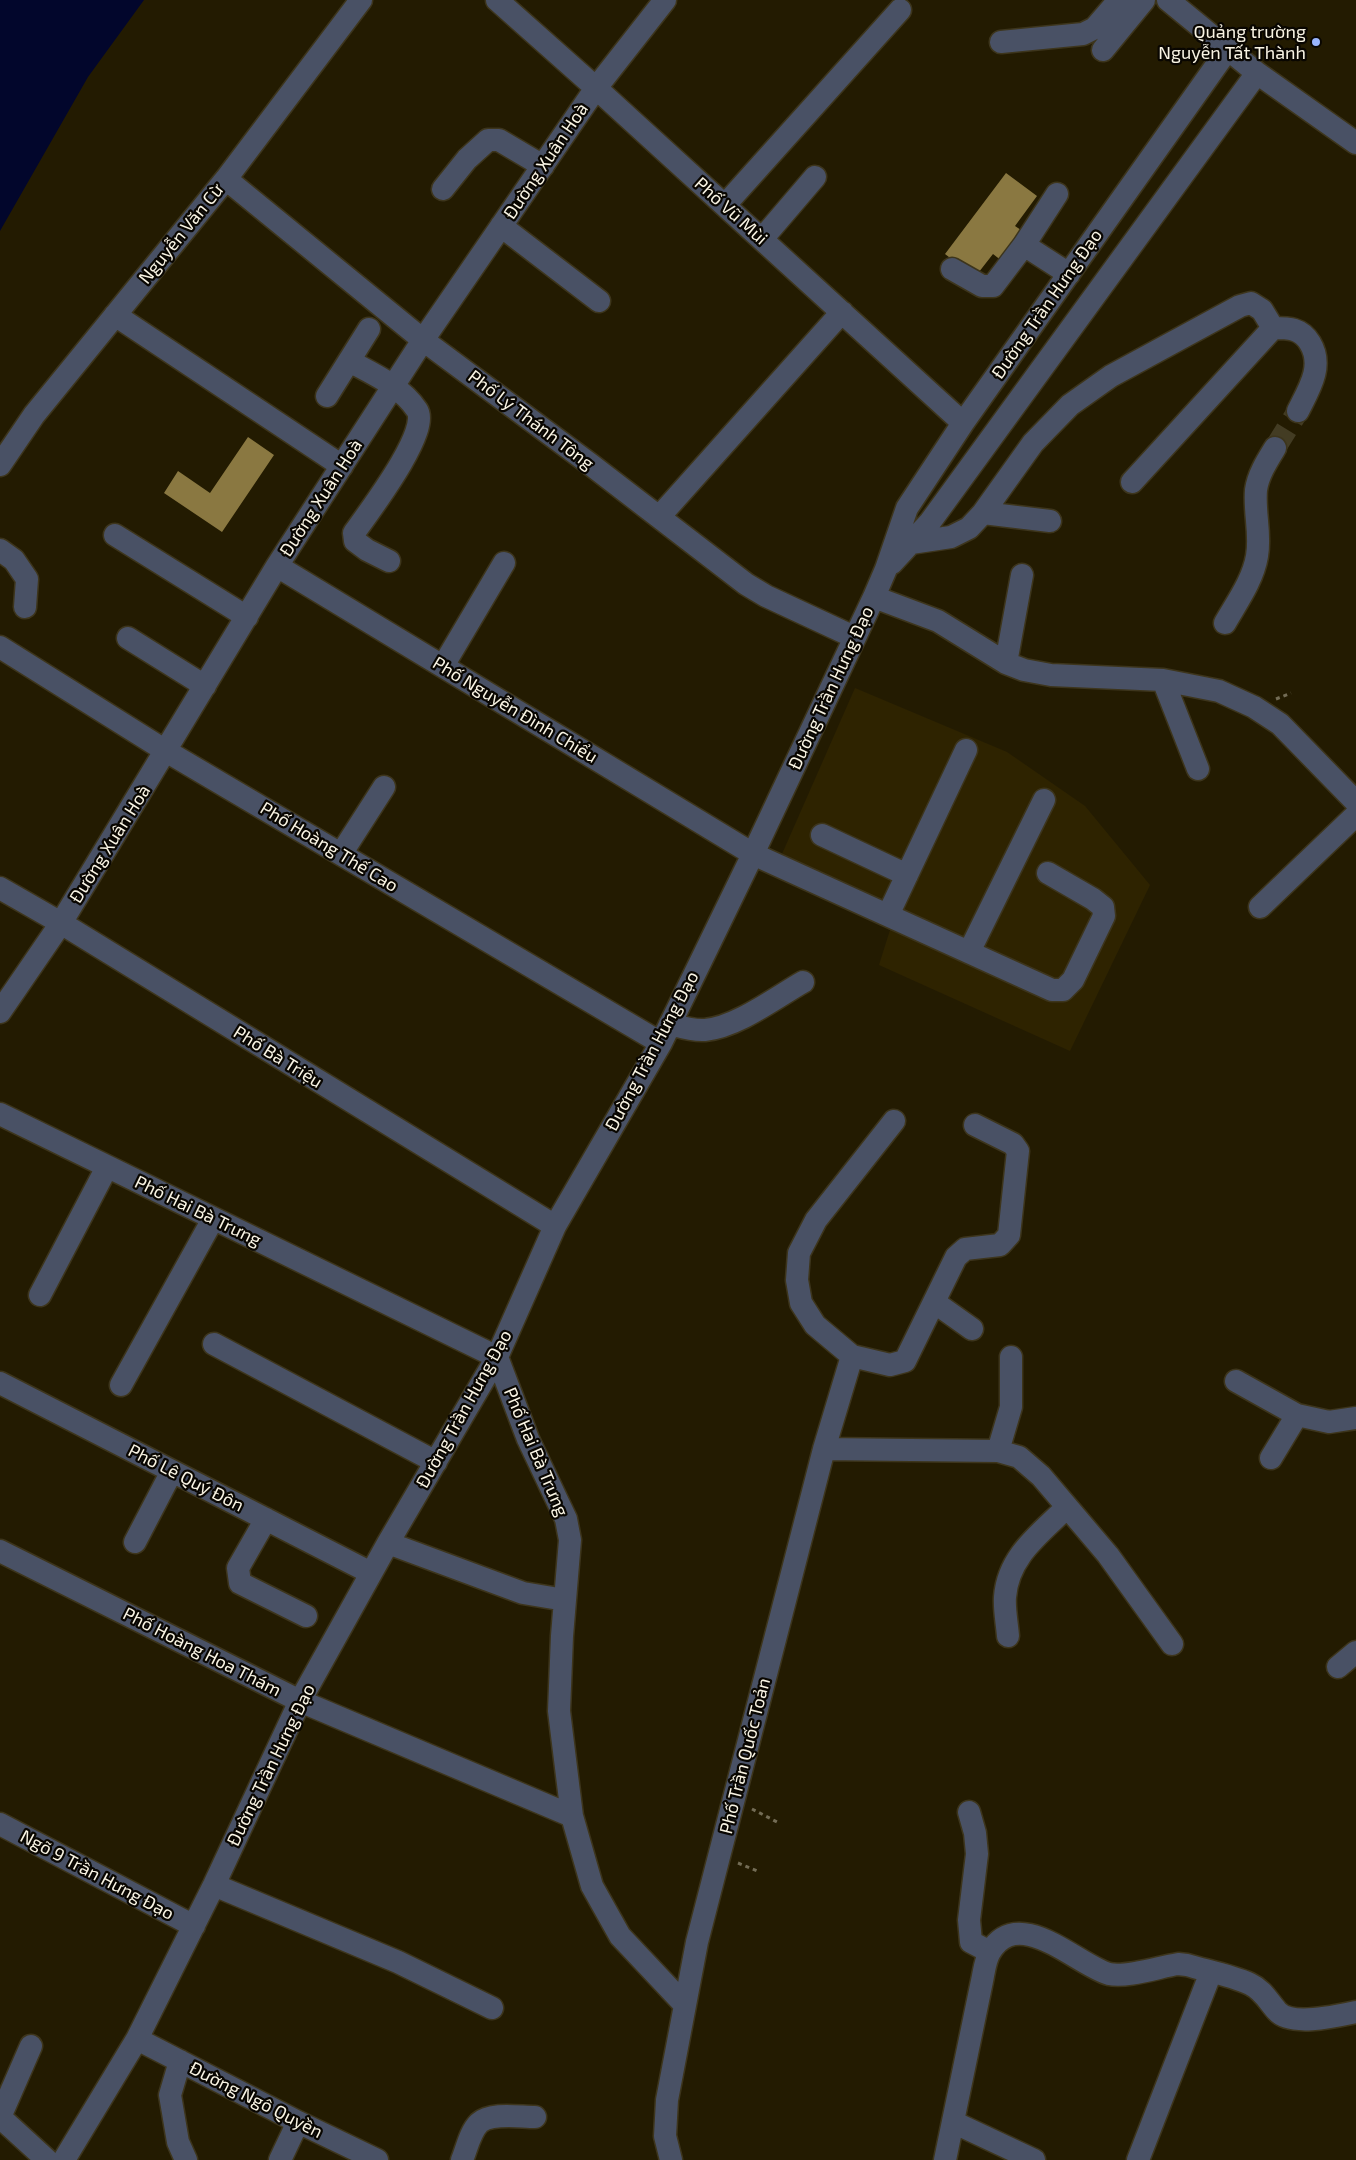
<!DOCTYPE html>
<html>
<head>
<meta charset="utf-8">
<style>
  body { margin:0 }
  canvas { display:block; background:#231b01 }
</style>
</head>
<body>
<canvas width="1356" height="2160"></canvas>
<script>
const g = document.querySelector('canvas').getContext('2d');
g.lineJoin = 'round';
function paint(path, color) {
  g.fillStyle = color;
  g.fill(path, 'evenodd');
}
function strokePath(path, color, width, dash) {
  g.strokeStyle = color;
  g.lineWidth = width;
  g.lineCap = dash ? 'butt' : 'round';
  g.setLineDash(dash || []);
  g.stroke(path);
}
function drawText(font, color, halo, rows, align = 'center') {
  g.font = font + ' "Exo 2",sans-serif';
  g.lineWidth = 4.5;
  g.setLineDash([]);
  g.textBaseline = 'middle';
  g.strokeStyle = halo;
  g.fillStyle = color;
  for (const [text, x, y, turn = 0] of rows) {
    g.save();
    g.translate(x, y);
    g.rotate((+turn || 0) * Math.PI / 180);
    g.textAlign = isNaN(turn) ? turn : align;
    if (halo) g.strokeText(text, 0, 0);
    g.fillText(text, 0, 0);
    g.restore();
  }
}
const built = new Path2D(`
  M855 688 1007 752 1085 806 1150 885 1070 1051 879 965 896 911 782 854Z`);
const water = new Path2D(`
  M0 0H144L88 77 0 231Z`);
const building = new Path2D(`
  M1006 173 1037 196 1015 226 1024 232 1002 261 993 254 975 277 945 254Z
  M248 437 274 455 222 532 164 493 178 471 210 493Z`);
const minorTunnel = new Path2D(`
  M1275 448 1298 411`);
const path = new Path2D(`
  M1276 699 1291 693
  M752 1809 779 1823
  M738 1863 760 1872`);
const minor = new Path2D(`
  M497 0 596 88 963 423
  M1168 0 1257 73 1356 143
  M1001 42 1083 34 1095 28 1119 0
  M1103 50 1144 0
  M226 179 423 340 590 464 746 584 766 596 854 637
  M443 189 467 159 488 140H499L543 166
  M725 205 900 10
  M501 226 599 301
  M762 239 815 177
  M1024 245 1069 274
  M952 269 982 286H993L1024 245 1057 194
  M115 315 342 466
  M349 361C373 374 401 386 417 410 431 431 368 513 354 533L355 541 367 550 389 561
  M327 396 369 329
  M0 465 34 415 226 179 361 0
  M1132 482 1273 328C1289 328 1301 328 1310 343 1324 366 1309 389 1298 411
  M983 513 1050 521
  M659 517 842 312
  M115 535 247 617
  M911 543 951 537 969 528 983 513 1033 443 1070 405 1111 376 1240 306 1251 303 1262 310 1273 328
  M0 550 14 560 27 579 25 607
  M892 563 930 522 1257 73
  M277 566 753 854 1052 990H1063L1073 980 1104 916 1103 907 1093 899 1048 873
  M874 597 938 621 1006 663 1024 670 1051 675 1163 680 1219 691 1254 707 1280 724 1356 802
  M1225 623C1237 602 1253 580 1257 556 1261 534 1254 513 1256 490 1258 475 1267 461 1275 448
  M128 638 205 686
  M0 647 166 751 661 1043
  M1006 663 1022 575
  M443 666 504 563
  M1163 680 1198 769
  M822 835 907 875
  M341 854 384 787
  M0 888 61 923 555 1226
  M1260 907 1356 815
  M888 915 966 750
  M969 952 1044 800
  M0 1012 61 923 277 566 423 340 596 88 665 0
  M670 1024C681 1027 693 1031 705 1030 737 1027 775 998 803 982
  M0 1114 497 1357 528 1439 566 1519 570 1540 562 1636 559 1711 572 1816 592 1886 620 1936 684 2004
  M894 1121 816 1220 799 1253 797 1280 801 1303 815 1325 852 1356 890 1365 905 1361 956 1257 965 1249 1000 1245 1009 1235 1018 1151 1013 1144 975 1125
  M40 1295 107 1167
  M934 1302 972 1329
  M214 1344 436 1462
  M1236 1381 1297 1415 1329 1422 1356 1418
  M0 1383 371 1573
  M121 1385 213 1219
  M824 1449 998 1451 1019 1457 1041 1476 1108 1555 1172 1644
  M998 1451 1011 1407V1357
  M1271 1458 1297 1415
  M266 1519 238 1568 240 1583 306 1616
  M135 1542 172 1471
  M388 1543 523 1593 565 1600
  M0 1551 300 1701 572 1816
  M1008 1636C1007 1623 1004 1609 1005 1597 1008 1556 1040 1534 1067 1507
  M1338 1667 1356 1652
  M969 1812 975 1833 977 1854 969 1920 971 1942 990 1952
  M0 1824 194 1926
  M214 1885 398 1962 492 2008
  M137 2039 298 2122 377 2160
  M180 2061 170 2095 178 2142 186 2160
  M0 2117 31 2046
  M0 2117 47 2160
  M953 2122 1034 2160
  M64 2160 137 2039 214 1885 300 1701 388 1543 497 1357 555 1226 661 1043 753 854 874 597 886 569 907 508 963 423 1228 49
  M280 2160 298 2122
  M462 2160C467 2148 470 2132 479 2123 491 2112 519 2117 535 2117
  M671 2160 665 2136 667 2100 697 1942 824 1449 852 1356
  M945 2160 982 1981C984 1972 985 1960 990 1952 1019 1904 1077 1965 1109 1974 1127 1978 1159 1967 1178 1964L1187 1965C1207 1971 1230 1975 1250 1984 1263 1990 1268 2001 1277 2011 1291 2027 1337 2016 1356 2012
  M1138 2160 1211 1972`);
const markers = [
  [1316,42,5,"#99b5fd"]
];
const poiNames = [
  ["Quảng trường",1306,32],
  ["Nguyễn Tất Thành",1306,53]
];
const streetNames = [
  ["Đường Xuân Hoà",546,161,-56],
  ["Phố Vũ Mùi",731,211,42],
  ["Nguyễn Văn Cừ",181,234,-51],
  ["Đường Trần Hưng Đạo",1047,304,-55],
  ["Phố Lý Thánh Tông",531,420,37],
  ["Đường Xuân Hoà",321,498,-57],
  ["Đường Trần Hưng Đạo",831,688,-65],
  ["Phố Nguyễn Đình Chiểu",515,710,31],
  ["Đường Xuân Hoà",110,844,-58],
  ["Phố Hoàng Thế Cao",329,847,31],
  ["Đường Trần Hưng Đạo",652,1051,-62],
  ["Phố Bà Triệu",278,1057,32],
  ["Phố Hai Bà Trưng",198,1211,26],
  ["Đường Trần Hưng Đạo",464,1409,-61],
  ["Phố Hai Bà Trưng",536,1452,67],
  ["Phố Lê Quý Đôn",186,1478,27],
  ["Phố Hoàng Hoa Thám",202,1652,27],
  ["Phố Trần Quốc Toản",745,1756,-76],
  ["Đường Trần Hưng Đạo",271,1765,-64],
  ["Ngõ 9 Trần Hưng Đạo",97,1875,28],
  ["Đường Ngô Quyền",256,2100,27]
];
paint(built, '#2e2300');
paint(water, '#02062c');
paint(building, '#8a7841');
strokePath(minorTunnel, '#433c23', 22, [22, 11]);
strokePath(minor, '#3d351c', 25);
strokePath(path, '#736c55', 3, [4, 4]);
strokePath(minor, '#495165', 22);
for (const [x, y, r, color] of markers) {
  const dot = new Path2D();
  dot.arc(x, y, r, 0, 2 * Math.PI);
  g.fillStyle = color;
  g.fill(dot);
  strokePath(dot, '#090601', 2);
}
drawText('18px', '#f9f4e4', '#090601', poiNames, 'right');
drawText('18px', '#f9f4e4', '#090601', streetNames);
</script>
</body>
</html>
